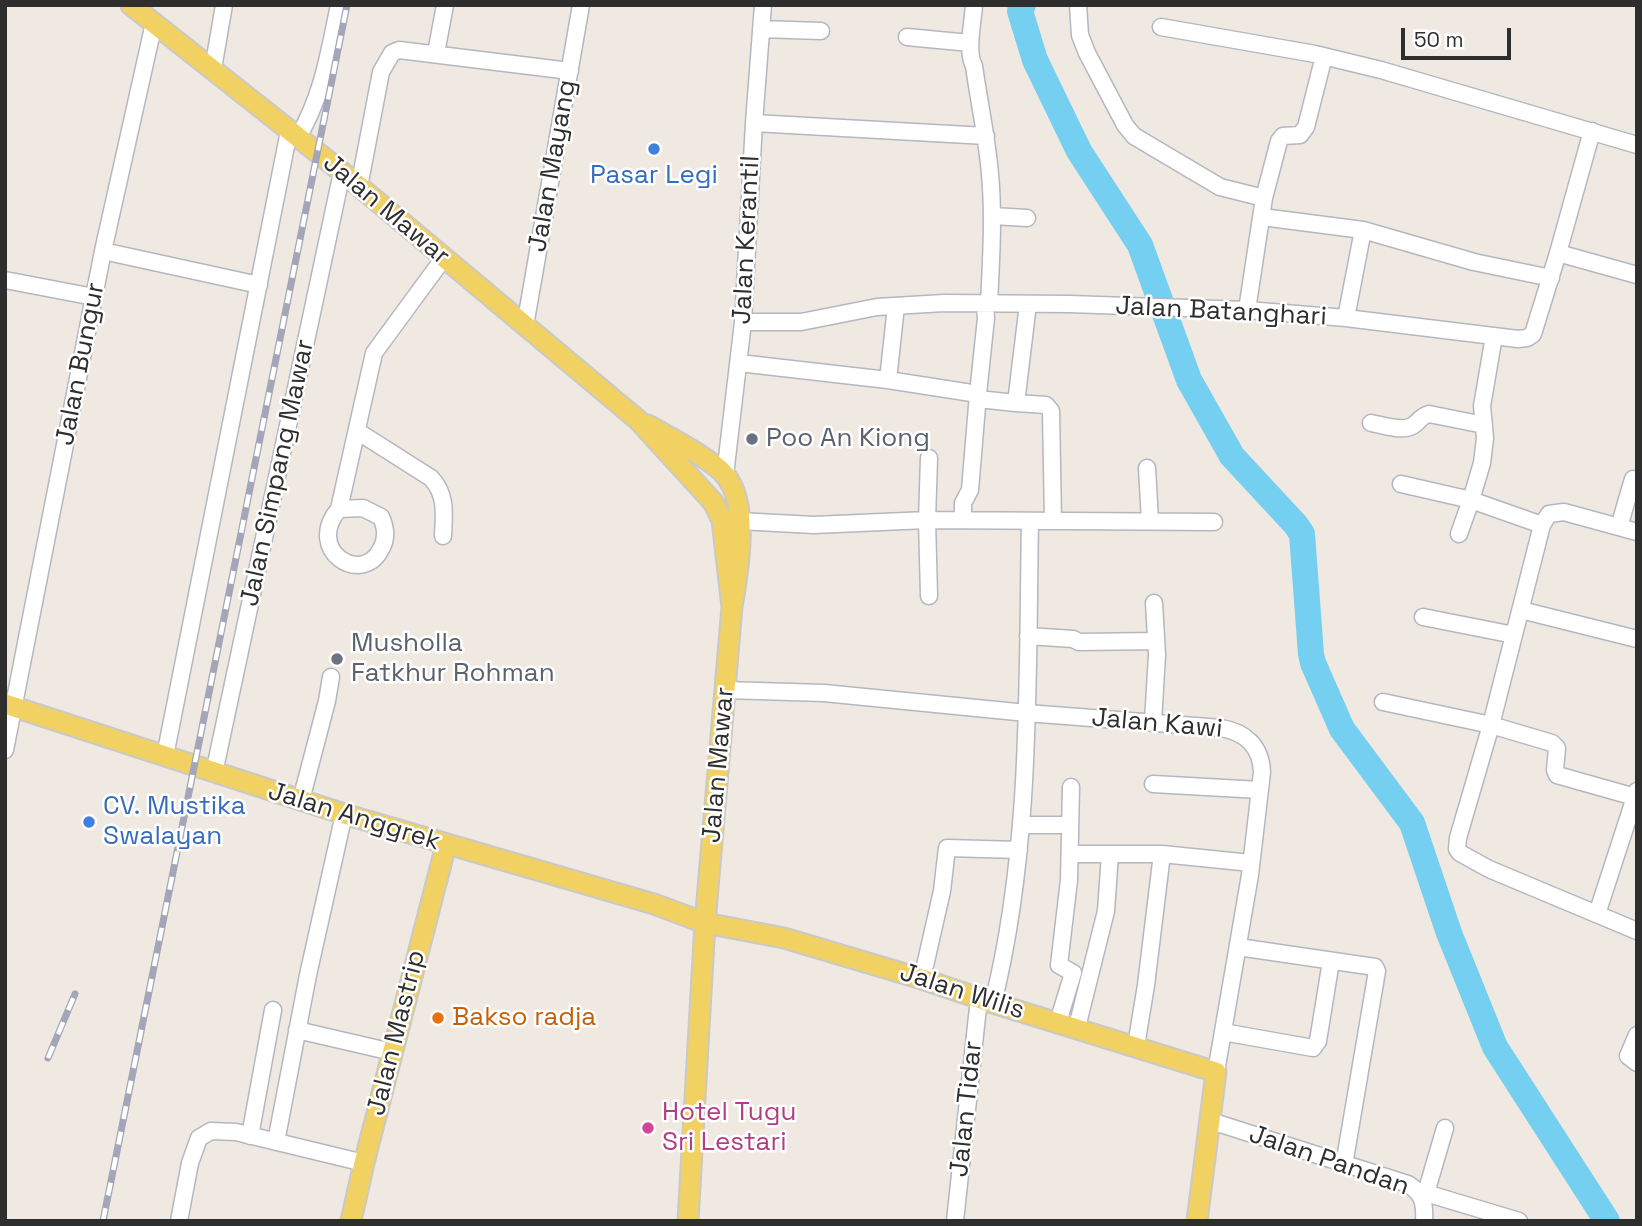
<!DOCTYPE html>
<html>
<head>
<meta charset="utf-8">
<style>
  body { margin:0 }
  #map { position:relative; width:1642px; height:1226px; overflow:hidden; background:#efe9e1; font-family:"Space Grotesk",sans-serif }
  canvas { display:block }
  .frame { position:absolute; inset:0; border:7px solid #2e2e2e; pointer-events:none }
  .scale { position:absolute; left:1401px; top:28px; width:110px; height:32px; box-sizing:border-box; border:4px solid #2e2e2e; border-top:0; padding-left:9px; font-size:21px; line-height:24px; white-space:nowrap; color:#2e2e2e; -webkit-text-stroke:5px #fff; paint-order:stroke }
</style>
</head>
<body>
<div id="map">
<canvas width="1642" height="1226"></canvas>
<div class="frame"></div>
<div class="scale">50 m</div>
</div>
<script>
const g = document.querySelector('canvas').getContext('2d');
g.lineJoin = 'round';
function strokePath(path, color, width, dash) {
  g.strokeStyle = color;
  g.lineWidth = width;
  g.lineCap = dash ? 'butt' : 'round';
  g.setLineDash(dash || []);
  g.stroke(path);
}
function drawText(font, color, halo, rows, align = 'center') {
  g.font = font + ' "Space Grotesk",sans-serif';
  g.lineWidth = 5;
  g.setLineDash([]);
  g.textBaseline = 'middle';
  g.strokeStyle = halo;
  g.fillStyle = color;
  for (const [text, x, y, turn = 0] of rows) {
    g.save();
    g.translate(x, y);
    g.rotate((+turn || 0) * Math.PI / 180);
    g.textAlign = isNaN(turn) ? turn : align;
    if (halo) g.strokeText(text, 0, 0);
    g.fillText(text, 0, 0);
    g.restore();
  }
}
const river = new Path2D(`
  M1023 5 1020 11 1035 60 1079 151 1140 245 1189 380 1232 456 1296 525 1302 534 1311 654 1313 663 1342 729 1412 823 1449 933 1495 1047 1607 1221`);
const minor = new Path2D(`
  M974 5C973 22 966 52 974 66 979 102 987 138 990 174 994 217 991 261 989 304
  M1078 5 1080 35 1087 53 1125 125 1134 136 1220 187 1264 198
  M1161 27 1315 54 1381 70 1637 145
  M761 29 821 31
  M907 37 970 43
  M436 53 445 5
  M213 69 224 5
  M754 123 986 136
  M298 137C323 95 329 52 339 5
  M359 187 381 72 392 53 399 50 570 71
  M992 216 1027 218
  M1262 217 1363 230 1474 262 1551 278
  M103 251 259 285
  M1558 253 1592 131
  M5 280 94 297
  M1028 304 1016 403 1046 405 1051 411 1053 521
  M1247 310 1264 198 1279 141 1283 136 1300 135 1306 127 1324 56
  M1346 318 1363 230
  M743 322H801L877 307 944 303 1069 304 1247 310 1346 318 1518 339 1527 338 1533 334 1558 253 1637 275
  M525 326 581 5
  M1494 336 1482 406 1485 438 1482 463 1471 500 1542 525 1491 725 1458 838 1457 849 1460 853 1489 869 1637 931
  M739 363 888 380 896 306
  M888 380 978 394 986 318 985 304
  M978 399 1016 403
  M1371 423C1382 425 1400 431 1410 427 1418 424 1420 416 1429 414L1484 425
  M357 431 431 478C447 495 444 514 443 536
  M929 458 927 520 929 596
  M1147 468 1150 521
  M725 475 743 322 754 123 763 5
  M1401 484 1471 500 1459 534
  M363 508 381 517C386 528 387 539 381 549 362 587 304 550 339 509Z
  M339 509 374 353 443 259
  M963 520V503L970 490 978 394
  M739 521 814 525 927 520 1214 522
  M1542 525 1549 514 1564 512 1637 532
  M1619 527 1633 479
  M1521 610 1637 639
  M1423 617 1514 635
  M1028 636 1073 639 1079 642 1156 641
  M725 690 824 693 1027 713 1221 728C1245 732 1261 746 1262 772L1250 875 1216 1072
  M1383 702 1491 725 1552 743 1557 748 1555 770 1557 775 1635 797
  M1153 722 1157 655 1154 603
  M5 750 103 251 154 23
  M165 756 289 131
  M214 773 342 172
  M1153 784 1260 790
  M301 800 327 701 331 677
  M1021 825H1070
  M1070 854H1162
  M1597 914 1637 791
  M1238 947 1375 967 1377 971 1344 1165
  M922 979 942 891 947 848 1019 850
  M993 1003C1032 846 1027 682 1030 521
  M1058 1022 1073 973 1059 965 1069 880 1071 787
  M1077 1027 1106 911 1110 854
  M297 1030 392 1052
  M1223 1032 1313 1048 1318 1041 1331 961
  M1637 1035 1628 1056 1637 1063
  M1136 1046 1146 985 1162 854 1251 863
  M1211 1121 1408 1184C1423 1194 1425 1203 1424 1221
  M250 1136 273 1010
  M276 1142 308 975 344 814
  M1419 1191 1519 1221
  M1426 1193 1445 1128
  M179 1221 190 1163 199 1138 211 1131 236 1132 364 1163
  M955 1221 979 998`);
const major = new Path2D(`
  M131 5 342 172 638 420 713 502 722 520 732 607
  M648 425C666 435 713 460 725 475 750 504 738 572 732 607L705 923 688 1221
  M5 704 344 814 654 904 705 923 784 938 922 979 993 1003 1216 1072 1197 1221
  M351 1221 364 1163 446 845`);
const rail = new Path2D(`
  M48 1058 75 994
  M103 1221 347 5`);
const markers = [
  [654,149,7,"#3f7fe0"],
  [752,439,7,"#6b7280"],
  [337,659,7,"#6b7280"],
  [89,822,7,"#3f7fe0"],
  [438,1018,7,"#e8710a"],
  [648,1128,7,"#d1479c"]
];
const streetNames = [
  ["Jalan Mayang",553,166,-80],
  ["Jalan Mawar",386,210,40],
  ["Jalan Kerantil",747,240,-87],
  ["Jalan Batanghari",1221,312,3],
  ["Jalan Bungur",81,364,-79],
  ["Jalan Simpang Mawar",278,473,-78],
  ["Jalan Kawi",1157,724,5],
  ["Jalan Mawar",719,765,-85],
  ["Jalan Anggrek",354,817,17],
  ["Jalan Wilis",962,992,18],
  ["Jalan Mastrip",397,1033,-76],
  ["Jalan Tidar",967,1109,-84],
  ["Jalan Pandan",1329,1161,19]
];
const shopNames = [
  ["Pasar Legi",654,176],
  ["CV. Mustika",103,807,"left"],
  ["Swalayan",103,837,"left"]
];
const worshipNames = [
  ["Poo An Kiong",766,439],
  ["Musholla",351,644],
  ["Fatkhur Rohman",351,674]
];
const foodNames = [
  ["Bakso radja",452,1018]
];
const hotelNames = [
  ["Hotel Tugu",662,1113],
  ["Sri Lestari",662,1143]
];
strokePath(river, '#75cff0', 26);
strokePath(minor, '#b4b7c1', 19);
strokePath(major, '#c9c9c9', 23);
strokePath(minor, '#fff', 16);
strokePath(major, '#f2d163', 19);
strokePath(rail, '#a3a6b8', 7);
strokePath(rail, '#fff', 4.5, [13]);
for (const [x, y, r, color] of markers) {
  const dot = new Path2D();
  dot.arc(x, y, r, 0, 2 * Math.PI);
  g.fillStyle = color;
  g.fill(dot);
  strokePath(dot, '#fff', 2.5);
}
drawText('26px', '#2e2e2e', '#fff', streetNames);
drawText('26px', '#366cbe', '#fff', shopNames);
drawText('26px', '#5b616d', '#fff', worshipNames, 'left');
drawText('26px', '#c56008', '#fff', foodNames, 'left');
drawText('26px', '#b23c85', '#fff', hotelNames, 'left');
</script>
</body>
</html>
